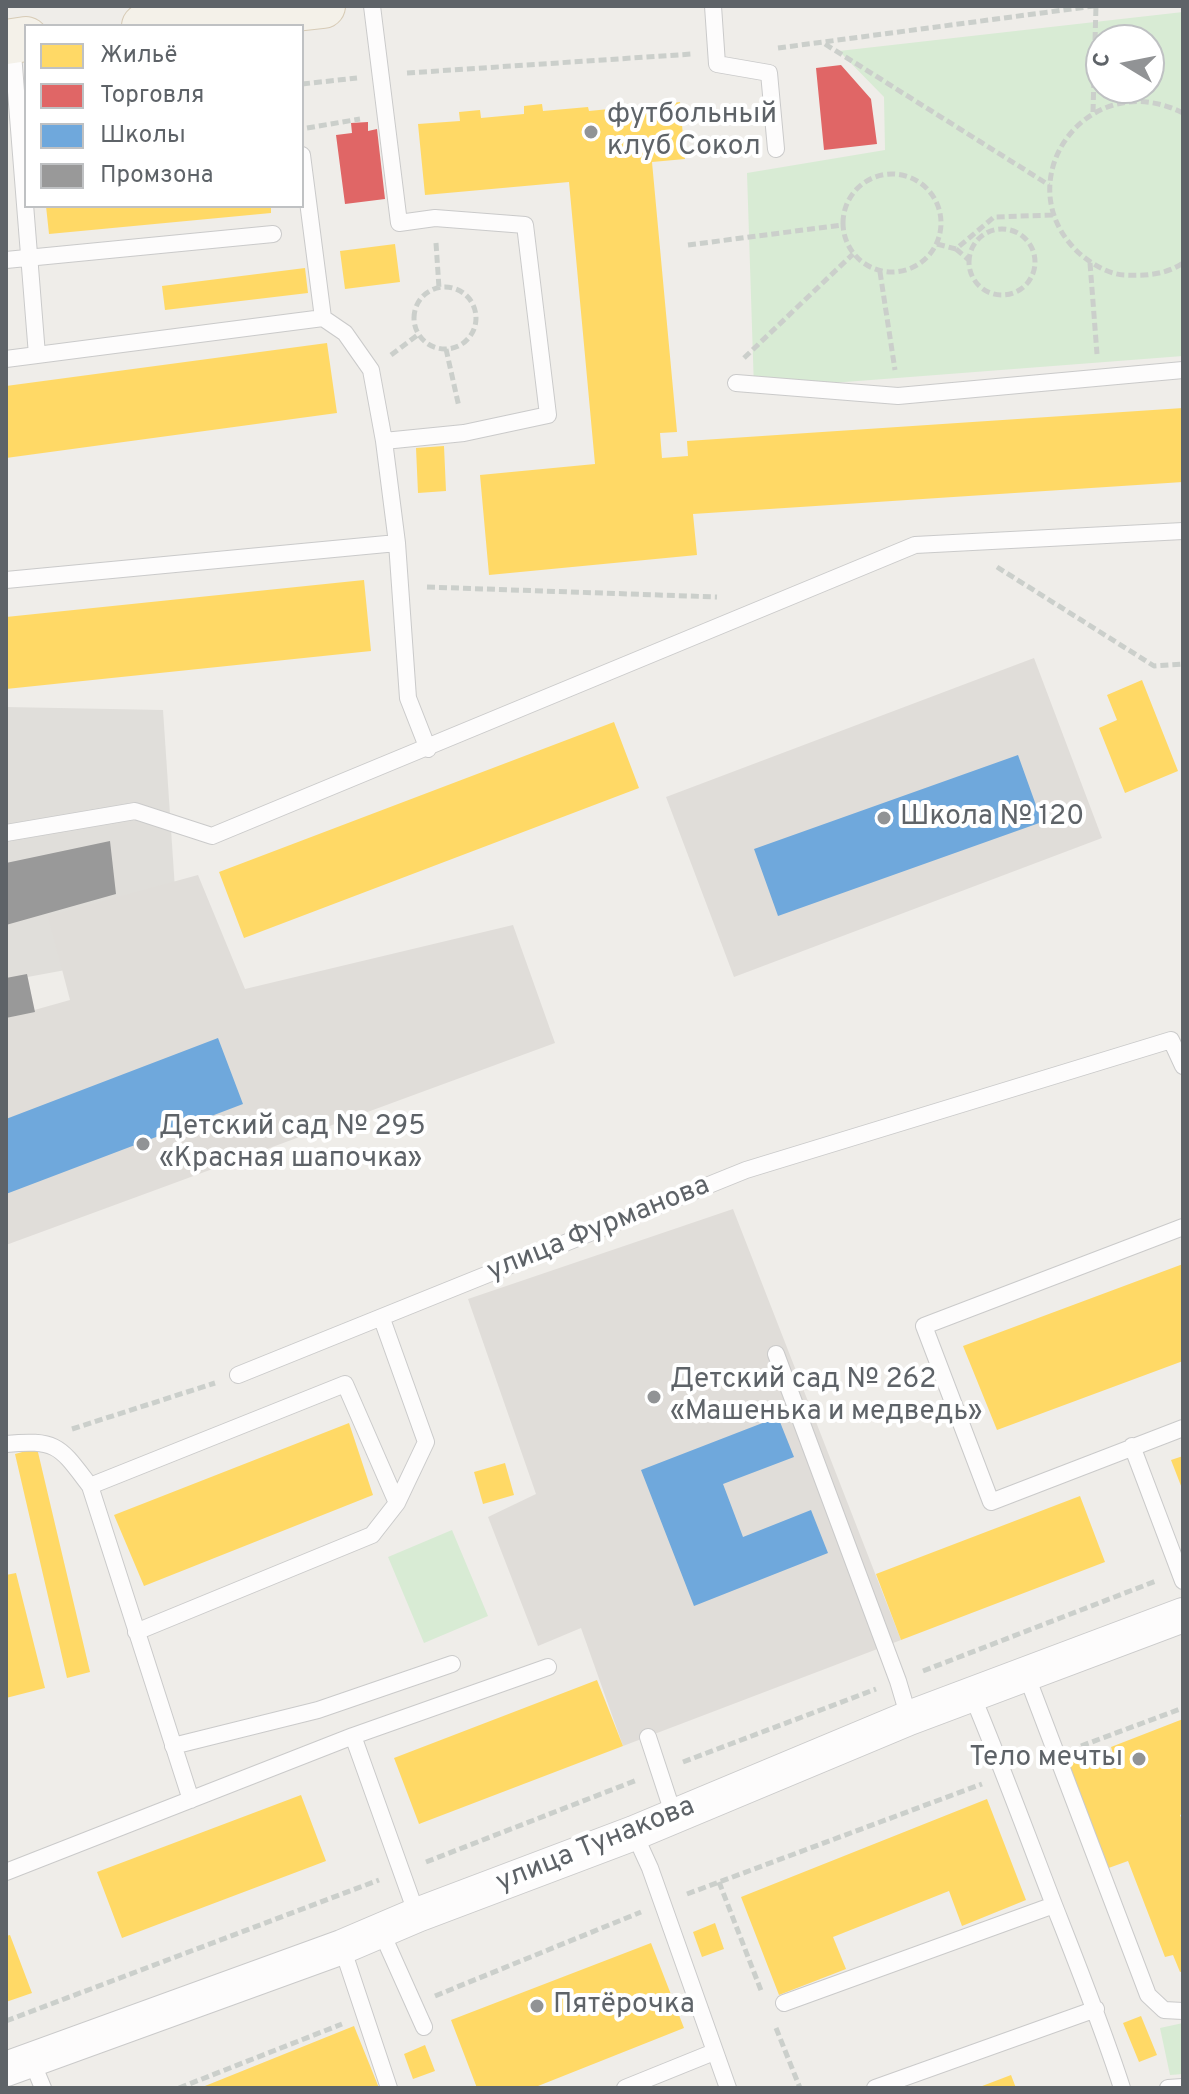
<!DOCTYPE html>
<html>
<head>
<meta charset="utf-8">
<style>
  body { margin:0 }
  #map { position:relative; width:1189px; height:2094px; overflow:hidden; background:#efede9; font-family:Overpass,sans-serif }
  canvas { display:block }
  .frame { position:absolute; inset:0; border:8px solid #5e6368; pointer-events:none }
  .legend { position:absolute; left:24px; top:24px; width:280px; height:184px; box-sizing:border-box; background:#fff; border:2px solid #bfc1c3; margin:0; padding:10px 14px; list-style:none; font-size:24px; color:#5e6368 }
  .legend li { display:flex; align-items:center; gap:16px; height:40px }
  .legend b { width:40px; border:2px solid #bfc1c3 }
  .north { position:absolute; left:1085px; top:24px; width:80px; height:80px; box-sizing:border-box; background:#fff; border:2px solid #bfc1c3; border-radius:50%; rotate:280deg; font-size:22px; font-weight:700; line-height:32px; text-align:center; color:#5e6368 }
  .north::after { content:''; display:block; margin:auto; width:28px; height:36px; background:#919395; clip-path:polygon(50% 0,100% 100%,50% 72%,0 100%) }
</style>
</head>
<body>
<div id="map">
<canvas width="1189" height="2094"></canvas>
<div class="frame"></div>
<ul class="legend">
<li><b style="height:22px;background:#ffd966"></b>Жильё</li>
<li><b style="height:22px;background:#e06666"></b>Торговля</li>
<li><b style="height:22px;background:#6fa8dc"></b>Школы</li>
<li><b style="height:22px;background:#999"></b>Промзона</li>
</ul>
<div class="north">С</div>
</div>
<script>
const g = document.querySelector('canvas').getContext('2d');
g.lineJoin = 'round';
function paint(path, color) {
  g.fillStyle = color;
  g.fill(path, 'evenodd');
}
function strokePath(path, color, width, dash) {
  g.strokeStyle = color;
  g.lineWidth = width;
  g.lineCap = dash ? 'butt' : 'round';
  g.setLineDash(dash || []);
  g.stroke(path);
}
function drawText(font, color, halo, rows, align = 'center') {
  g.font = font + ' Overpass,sans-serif';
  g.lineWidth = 8;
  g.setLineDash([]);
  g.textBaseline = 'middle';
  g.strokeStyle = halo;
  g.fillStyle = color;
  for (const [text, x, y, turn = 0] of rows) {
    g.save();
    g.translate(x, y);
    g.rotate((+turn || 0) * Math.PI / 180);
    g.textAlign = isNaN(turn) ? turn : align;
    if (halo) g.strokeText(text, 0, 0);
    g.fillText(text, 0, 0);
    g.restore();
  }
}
const industrial = new Path2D(`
  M6 707 163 710 179 949 6 981Z`);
const education = new Path2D(`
  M1034 658 1102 838 734 977 666 797Z
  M198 875 245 989 513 925 555 1043 6 1245V1018L70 1000 48 916Z
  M733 1209 901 1640 623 1746 581 1628 538 1646 488 1517 536 1494 468 1299Z`);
const green = new Path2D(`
  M1183 12V356L754 389 747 173 885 150 884 97 839 51ZM1101 40H1149V88H1101Z
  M452 1530 488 1616 424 1643 388 1557Z
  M1183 2023V2074L1170 2075 1160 2028Z`);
const homes = new Path2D(`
  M680 102 685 159 652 162 677 432 660 433 662 458 688 456 687 441 1183 408V482L693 514 697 555 489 575 480 475 595 464 569 182 425 195 418 124 460 121 459 112 480 110 481 118 524 114V106L542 104 543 111 588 107 589 111Z
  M46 206H271V213L49 234Z
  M395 244 400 282 345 289 340 251Z
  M305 268 308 293 165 310 162 286Z
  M327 343 337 413 6 458V386Z
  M444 446 446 491 418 493 416 448Z
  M364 580 371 651 6 689V617Z
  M1142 680 1178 771 1125 793 1099 728 1117 720 1107 695Z
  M614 722 639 788 244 938 219 872Z
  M1183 1264V1361L997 1430 963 1346Z
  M349 1423 373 1495 144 1586 114 1515Z
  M37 1448 90 1672 67 1678 15 1454Z
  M1183 1456V1491L1171 1460Z
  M505 1463 514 1495 483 1504 474 1472Z
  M1080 1496 1105 1562 901 1640 876 1574Z
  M16 1573 45 1688 6 1698V1575Z
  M597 1680 623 1746 419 1824 394 1758Z
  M1183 1719V1814L1180 1815 1183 1822V1971L1180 1972 1173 1955 1165 1957 1128 1861 1103 1870 1060 1760 1101 1747 1106 1760 1114 1757 1111 1747Z
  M301 1795 326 1861 122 1938 97 1872Z
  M987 1799 1026 1900 962 1926 949 1891 833 1937 846 1969 779 1995 741 1897Z
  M715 1923 724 1949 702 1957 693 1932Z
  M10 1935 32 1993 6 2002V1936Z
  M651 1943 684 2028 533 2088H477L451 2020Z
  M1141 2016 1157 2055 1139 2062 1123 2023Z
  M354 2026 379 2088H200Z
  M425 2045 435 2071 413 2079 404 2054Z
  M1011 2075 1016 2088H977Z`);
const shops = new Path2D(`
  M841 65 871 99 877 144 824 150 816 68Z
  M368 122V131L377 129 385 199 345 204 336 135 352 133 351 123Z`);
const schools = new Path2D(`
  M1018 755 1042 822 778 916 754 849Z
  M218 1038 243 1104 6 1194V1119Z
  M778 1417 794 1457 723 1484 743 1537 811 1510 828 1553 694 1606 641 1470Z`);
const industry = new Path2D(`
  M110 841 116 894 6 925V863Z
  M27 974 35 1012 6 1018V978Z`);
const path = new Path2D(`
  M825 44 1049 185
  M778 48 1094 6
  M407 73 692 54
  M302 84 357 78
  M1093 112 1096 6
  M1183 113C1086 64 1003 184 1080 254 1092 264 1108 274 1124 275 1145 276 1165 275 1183 263
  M307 128 360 119
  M843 223a49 49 0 1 1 98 0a49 49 0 1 1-98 0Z
  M969 262a33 33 0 1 1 66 0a33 33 0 1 1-66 0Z
  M436 243 439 288
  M937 244 956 249 994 217 1054 215
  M688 245 842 225
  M956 249 970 261
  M1090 263 1097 354
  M880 272 895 370
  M414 318a31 31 0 1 1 62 0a31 31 0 1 1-62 0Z
  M446 349 459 407
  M391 355 419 334
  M744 358 853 254
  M997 567 1154 666 1183 664
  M427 587 717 597
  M72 1429 215 1383
  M923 1671 1156 1581
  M1081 1746 1183 1708
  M683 1762 876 1689
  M426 1862 637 1780
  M719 1882 762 1993
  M687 1894 982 1784
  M435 1996 641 1912
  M6 2021 379 1880
  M776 2028 800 2088
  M179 2088 342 2024`);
const lane = new Path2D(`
  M372 6 399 223 435 218 525 225 548 415 464 433 384 441
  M713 6 717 64 769 73 776 149
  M12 41 37 355
  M302 155 323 318 345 333 371 370 384 441 397 543 408 698 428 749
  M6 260 273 234
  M6 359 323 318
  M736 383 898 396 1183 370
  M6 580 397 543
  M6 833 135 811 212 836 915 545 1183 531
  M1183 1227 924 1326 991 1502 1183 1428
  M382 1319 426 1442 397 1503
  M776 1354 898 1681 909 1718
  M238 1375 746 1170 1171 1040 1183 1066
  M6 1444C58 1439 60 1447 90 1486
  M1132 1446 1183 1581
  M136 1632 372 1535 397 1503 345 1384 90 1486 191 1800
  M1026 1674 1148 1995 1164 2010 1183 2011
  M972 1695C1001 1764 1027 1835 1054 1905 1078 1966 1102 2026 1122 2088
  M353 1736 548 1667
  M648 1737 674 1816
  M173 1746 318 1710 452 1664
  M634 1833 650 1868 728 2088
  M6 1872 353 1736 417 1915
  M381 1931 424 2027
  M342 1947 389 2088
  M784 2003 1054 1905
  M31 2059 43 2088
  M625 2088 714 2052
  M875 2088 1096 2009
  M1168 2088 1183 2087`);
const street = new Path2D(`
  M6 2069 342 1947 417 1915 634 1833 909 1718 1183 1615`);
const primary = new Path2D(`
  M144 26 323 6
  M6 42 26 39`);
const markers = [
  [591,132,8,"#919395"],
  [884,818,8,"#919395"],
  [143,1144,8,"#919395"],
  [654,1397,8,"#919395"],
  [1139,1759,8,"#919395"],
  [537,2006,8,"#919395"]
];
const poiNames = [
  ["футбольный",607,116],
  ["клуб Сокол",607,148],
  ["Школа № 120",900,818],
  ["Детский сад № 295",159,1128],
  ["«Красная шапочка»",159,1160],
  ["Детский сад № 262",670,1381],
  ["«Машенька и медведь»",670,1413],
  ["Тело мечты",1123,1759,"right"],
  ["Пятёрочка",553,2006]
];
const streetNames = [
  ["улица Фурманова",599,1230,-22],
  ["улица Тунакова",596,1846,-22]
];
paint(industrial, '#e0deda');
paint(education, '#e0ddd9');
paint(green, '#d8ebd4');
paint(homes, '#ffd966');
paint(shops, '#e06666');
paint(schools, '#6fa8dc');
paint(industry, '#999');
strokePath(lane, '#cacaca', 18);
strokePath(street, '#cacaca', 36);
strokePath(primary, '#d7cbb6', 46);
strokePath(path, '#cbcfcb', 5, [8, 4]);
strokePath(lane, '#fdfcfc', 16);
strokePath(street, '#fdfcfc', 34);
strokePath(primary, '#f4f1e9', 44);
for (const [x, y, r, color] of markers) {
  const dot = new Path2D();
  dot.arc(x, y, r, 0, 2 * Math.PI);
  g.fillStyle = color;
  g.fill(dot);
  strokePath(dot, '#fff', 3);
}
drawText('28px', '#5e6368', '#fff', poiNames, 'left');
drawText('28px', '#5e6368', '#fff', streetNames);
</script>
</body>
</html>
